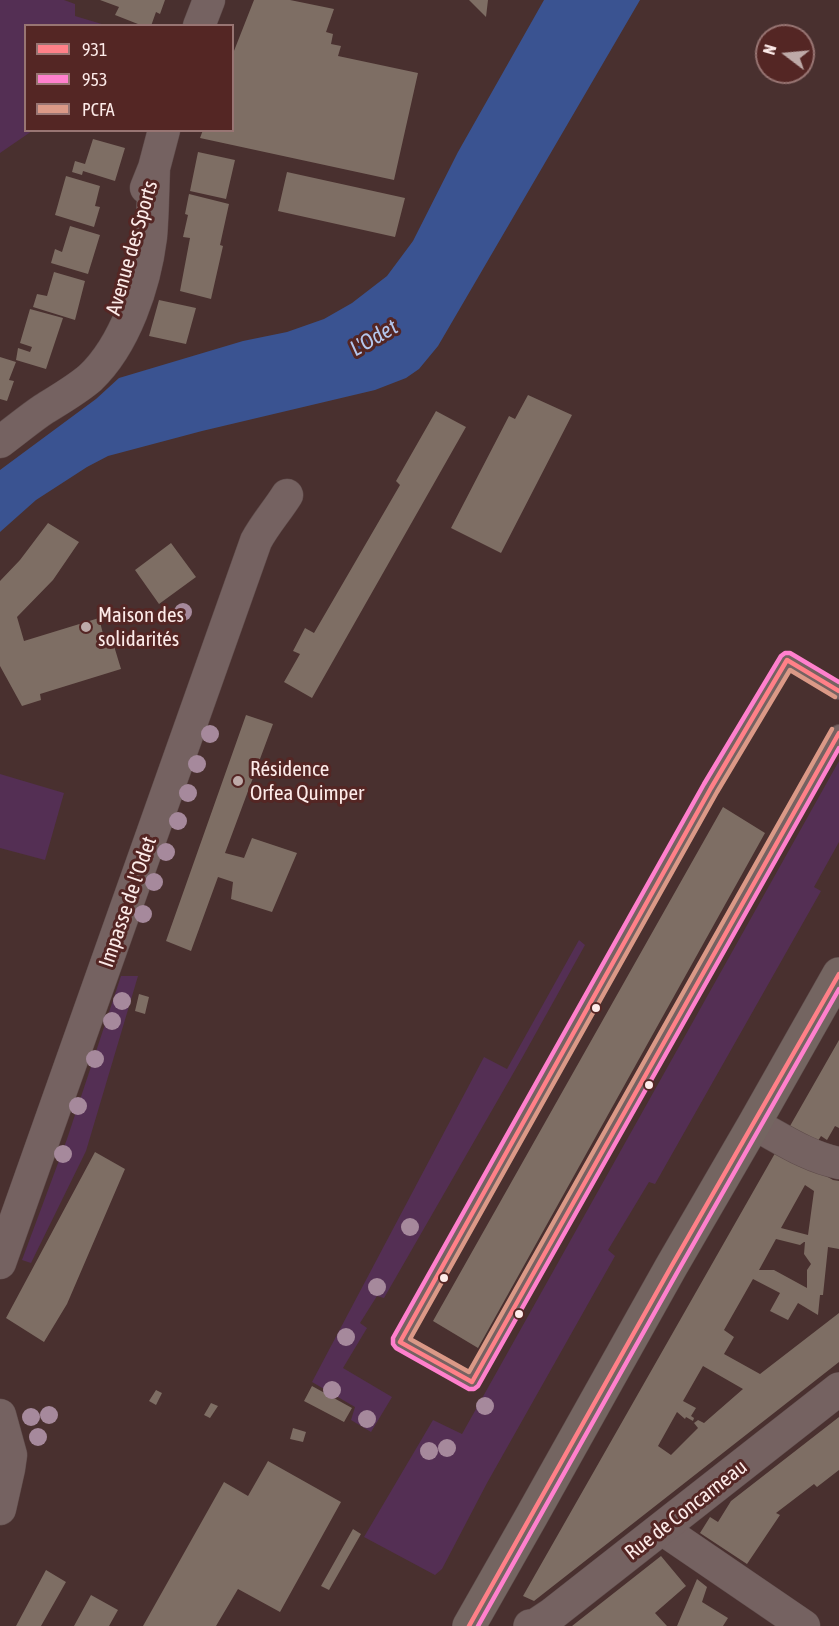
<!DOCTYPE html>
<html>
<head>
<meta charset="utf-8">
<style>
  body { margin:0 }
  #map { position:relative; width:839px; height:1626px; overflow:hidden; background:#49302f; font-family:"Asap Condensed",sans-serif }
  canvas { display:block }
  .legend { position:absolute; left:24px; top:24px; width:210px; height:108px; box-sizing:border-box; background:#542624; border:2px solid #987573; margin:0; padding:8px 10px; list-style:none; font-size:18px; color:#fdebe9 }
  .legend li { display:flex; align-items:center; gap:12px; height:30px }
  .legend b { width:30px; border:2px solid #987573 }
  .north { position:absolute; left:755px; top:24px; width:60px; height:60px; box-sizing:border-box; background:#542624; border:2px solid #987573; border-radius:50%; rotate:286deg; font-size:16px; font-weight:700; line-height:24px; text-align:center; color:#fdebe9 }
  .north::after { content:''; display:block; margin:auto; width:21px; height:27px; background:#beaaa8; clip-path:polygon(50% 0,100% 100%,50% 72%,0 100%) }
</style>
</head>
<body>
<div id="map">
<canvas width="839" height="1626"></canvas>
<ul class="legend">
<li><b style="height:8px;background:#ff8088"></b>931</li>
<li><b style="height:8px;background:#ff80cd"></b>953</li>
<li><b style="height:8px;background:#db9987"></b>PCFA</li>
</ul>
<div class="north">N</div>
</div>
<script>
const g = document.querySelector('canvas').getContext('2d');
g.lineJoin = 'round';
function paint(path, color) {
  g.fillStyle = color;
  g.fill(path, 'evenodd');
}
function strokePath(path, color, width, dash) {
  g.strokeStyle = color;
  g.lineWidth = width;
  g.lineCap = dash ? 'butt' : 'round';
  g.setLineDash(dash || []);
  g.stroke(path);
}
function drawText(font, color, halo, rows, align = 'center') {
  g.font = font + ' "Asap Condensed",sans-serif';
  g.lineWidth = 6;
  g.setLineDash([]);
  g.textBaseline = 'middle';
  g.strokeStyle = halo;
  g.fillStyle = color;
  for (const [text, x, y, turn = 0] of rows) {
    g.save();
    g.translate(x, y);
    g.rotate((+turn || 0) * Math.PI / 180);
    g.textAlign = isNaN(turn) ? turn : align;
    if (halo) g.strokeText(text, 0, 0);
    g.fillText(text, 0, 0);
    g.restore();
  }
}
const green = new Path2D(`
  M0 0H64L75 4V16L105 25 26 26V130L32 131 0 153Z
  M839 761V842L814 887 821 891 655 1184 649 1182 608 1250 615 1256 487 1483 442 1569 435 1575 364 1537 433 1420 462 1434Z
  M0 774 64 793 45 860 0 848Z
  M579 940 585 945 522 1058 384 1298 377 1296 360 1323 367 1328 343 1368 392 1397 371 1432 351 1420 355 1407 312 1382 484 1057 507 1069Z
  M121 976H138L86 1151 31 1263 22 1260 67 1139Z`);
const water = new Path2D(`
  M544 0H640L438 346 419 369 406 378 375 390 202 431 108 456 87 467 36 500 0 532V470L96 399 119 378 243 341 287 332 324 319 352 303 387 276 413 241 458 152Z`);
const building = new Path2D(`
  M100 0H165L160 14 156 12 151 26H143L115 15 119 7Z
  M254 0H290L334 9 326 32 333 34 331 44 341 46 338 56 418 73 394 180 200 138 203 130H232V56Z
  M469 0H488L486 17Z
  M93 139 125 148 115 181 83 171 82 175 72 172 75 161 85 164Z
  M198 152 235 160 226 199 190 191Z
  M287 172 405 198 395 237 278 211Z
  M66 176 100 186 95 206 100 207 94 227 55 215Z
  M189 194 229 204 220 245 223 246 211 299 180 291 190 238 183 237 188 215 185 214Z
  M70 226 100 235 88 274 51 263 55 249 62 252Z
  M54 272 85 281 75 320 33 307 37 294 47 296Z
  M159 300 196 308 186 344 149 336Z
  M30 309 63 318 46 369 16 360 18 348 30 352 32 347 20 343Z
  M0 357 16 362 9 380 14 381 7 401 0 399Z
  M528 395 572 415 501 553 451 528 509 416 515 419Z
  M436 411 466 427 312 698 284 682 300 654 293 651 305 628 314 633 400 485 396 481Z
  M48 523 79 542 53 580 17 617 24 641 99 618 104 638 111 636 121 669 40 694 41 700 22 706 0 666V581L20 560Z
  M171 543 196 577 159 604 135 570Z
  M246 715 273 724 225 853 244 858 252 838 297 853 272 912 231 899 233 882 218 877 191 951 166 941Z
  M723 807 765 833 478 1348 433 1321Z
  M139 994 149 997 145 1014 135 1011Z
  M839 1040V1128L835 1126 827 1140 821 1136 813 1149 786 1133Z
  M778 1148 833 1180 839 1181V1249L828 1247 823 1295H820L818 1315 798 1303 788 1320 770 1311 780 1293 753 1279 724 1330 734 1337 724 1354 760 1374 839 1313V1362L534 1601 523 1596ZM805 1185 814 1191 808 1235 781 1228ZM776 1239 800 1245 804 1242H805L804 1254 811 1264 807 1270V1288L774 1270H759ZM703 1366 743 1389 704 1423 698 1420 694 1423 698 1428 671 1455 658 1446 677 1412 685 1419 686 1417 693 1421 694 1418 691 1416 696 1408 683 1401Z
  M95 1152 125 1169 67 1304 44 1342 6 1318Z
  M312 1386 352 1408 344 1422 304 1401Z
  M156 1390 162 1393 156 1405 149 1401Z
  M211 1403 218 1406 210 1418 204 1415Z
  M839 1417V1470L817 1487 814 1484 776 1513 780 1515 747 1564 700 1533 710 1517 718 1522 731 1501Z
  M293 1428 306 1432 303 1442 290 1439Z
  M268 1461 341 1502 280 1612 238 1589 216 1626H143L224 1482 248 1496Z
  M353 1529 361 1534 329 1590 321 1586Z
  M661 1556 686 1586 655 1613 667 1626H572Z
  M46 1570 66 1582 41 1626H16Z
  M697 1579 707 1587 702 1602 728 1618 723 1626H677Z
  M91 1595 118 1610 109 1626H74Z`);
const service = new Path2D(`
  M839 691 787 660 711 788 400 1342 472 1382 839 733`);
const minor = new Path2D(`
  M199 26 209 0
  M146 188 154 168 164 130
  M0 442C15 431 29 419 44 409 60 399 76 390 90 378 125 345 145 285 151 237 153 214 153 191 154 168
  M754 1124C782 1139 808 1157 839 1163
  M0 1263 256 541C265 524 277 511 287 495
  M0 1415 11 1455 9 1469 0 1509
  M662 1529 804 1626`);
const tertiary = new Path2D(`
  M530 1626 536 1625 551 1615 839 1389`);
const secondary = new Path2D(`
  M469 1626 531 1517 671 1267 754 1124 839 974`);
const bus1 = new Path2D(`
  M839 691 787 660 711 788 400 1342 472 1382 839 733
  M469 1626 671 1267 839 974`);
const bus2 = new Path2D(`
  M839 682 790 653H785L781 656 704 784 393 1338V1344L396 1348 469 1389H474L478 1386 839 748
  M478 1626 678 1271 839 989`);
const bus3 = new Path2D(`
  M832 729 469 1372 410 1339 717 792 790 670 835 697`);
const trees = [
  [183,612],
  [210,734],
  [197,764],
  [188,793],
  [178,821],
  [166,852],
  [154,882],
  [143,914],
  [122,1001],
  [112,1021],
  [95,1059],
  [78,1106],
  [63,1154],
  [410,1227],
  [377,1287],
  [346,1337],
  [332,1390],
  [485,1406],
  [49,1415],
  [31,1417],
  [367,1419],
  [38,1437],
  [447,1448],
  [429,1451]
];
const markers = [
  [86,627,6,"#beaaa8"],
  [238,781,6,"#beaaa8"],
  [596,1008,5,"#fdebe9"],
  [649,1085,5,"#fdebe9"],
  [444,1278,5,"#fdebe9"],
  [519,1314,5,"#fdebe9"]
];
const streetNames = [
  ["Avenue des Sports",132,248,-74],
  ["Impasse de l'Odet",128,902,-71],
  ["Rue de Concarneau",686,1510,-38]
];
const poiNames = [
  ["Maison des",98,615],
  ["solidarités",98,639],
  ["Résidence",250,769],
  ["Orfea Quimper",250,793]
];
const waterNames = [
  ["L'Odet",374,338,-30]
];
paint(green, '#542f54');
paint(water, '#3a5391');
paint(building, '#7e6e64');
strokePath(service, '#5f4c4b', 18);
strokePath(minor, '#5f4c4b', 33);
strokePath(tertiary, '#5f4c4b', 34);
strokePath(secondary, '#5f4c4b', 34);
strokePath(service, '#756261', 16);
strokePath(minor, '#756261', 32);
strokePath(tertiary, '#756261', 33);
strokePath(secondary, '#746561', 33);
strokePath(bus1, '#ff8088', 4.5);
strokePath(bus2, '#ff80cd', 4.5);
strokePath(bus3, '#db9987', 4.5);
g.fillStyle = '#a6899c';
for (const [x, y] of trees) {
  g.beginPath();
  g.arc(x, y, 9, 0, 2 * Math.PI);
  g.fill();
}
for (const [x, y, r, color] of markers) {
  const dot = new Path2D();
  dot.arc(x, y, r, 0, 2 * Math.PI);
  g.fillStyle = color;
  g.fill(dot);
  strokePath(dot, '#542624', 2);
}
drawText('21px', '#fdebe9', '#542624', streetNames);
drawText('21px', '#fdebe9', '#542624', poiNames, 'left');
drawText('italic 22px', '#b3c6ed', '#542624', waterNames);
</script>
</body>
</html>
